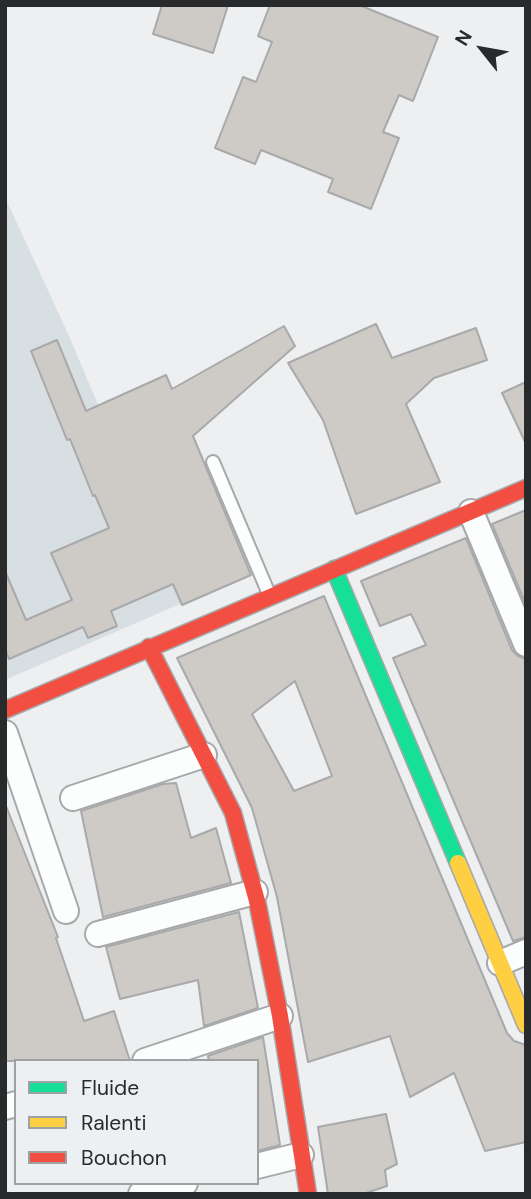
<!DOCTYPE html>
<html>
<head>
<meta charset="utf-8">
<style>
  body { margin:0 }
  #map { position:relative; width:531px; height:1199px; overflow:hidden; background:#edeff1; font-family:"DM Sans",sans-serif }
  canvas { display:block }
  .frame { position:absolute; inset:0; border:7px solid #292a2b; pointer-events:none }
  .legend { position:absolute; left:14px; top:1059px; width:245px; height:126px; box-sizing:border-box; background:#ecf0f2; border:2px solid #9ea1a2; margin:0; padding:9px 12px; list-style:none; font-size:21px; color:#292a2b }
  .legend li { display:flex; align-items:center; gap:14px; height:35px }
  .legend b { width:35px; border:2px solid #9ea1a2 }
  .north { position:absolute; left:447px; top:14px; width:70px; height:70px; -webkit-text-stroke:5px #ecf0f2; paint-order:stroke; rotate:301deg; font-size:19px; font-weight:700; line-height:28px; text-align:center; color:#292a2b }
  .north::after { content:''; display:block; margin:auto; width:24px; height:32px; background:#292a2b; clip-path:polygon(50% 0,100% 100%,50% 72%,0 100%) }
</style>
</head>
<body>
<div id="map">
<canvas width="531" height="1199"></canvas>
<div class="frame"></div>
<ul class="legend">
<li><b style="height:9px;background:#16e098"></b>Fluide</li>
<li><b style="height:9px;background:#ffcf43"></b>Ralenti</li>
<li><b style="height:9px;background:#f24e42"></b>Bouchon</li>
</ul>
<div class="north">N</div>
</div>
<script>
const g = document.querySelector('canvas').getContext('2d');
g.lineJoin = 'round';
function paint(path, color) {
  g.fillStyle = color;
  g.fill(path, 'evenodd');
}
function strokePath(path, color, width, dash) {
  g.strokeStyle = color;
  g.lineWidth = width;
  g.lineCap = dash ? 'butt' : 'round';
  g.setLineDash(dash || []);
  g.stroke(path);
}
const built = new Path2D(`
  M5 197 69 336 182 603 5 680Z`);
const building = new Path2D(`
  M162 5H228L213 53 153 34Z
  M270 5H359L438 37 413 101 399 95 383 132 399 138 371 209 328 192 333 179 261 150 255 164 215 148 243 77 256 82 272 42 258 36Z
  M376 324 392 358 476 328 487 360 434 378 406 404 440 482 356 514 323 420 288 363Z
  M284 326 295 346 193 436 251 575 182 605 173 584 111 611 117 626 88 638 83 627 9 659 5 649V571L26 620 72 600 51 553 109 528 95 495 93 496 70 439 67 440 31 351 57 340 86 411 166 375 172 389Z
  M526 382V444L502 393Z
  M526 510V605L492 524Z
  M466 538 512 650 518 656 526 659V937L513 941 393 658 426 645 411 614 380 626 361 581Z
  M324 596 507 1033 514 1041 526 1045V1142L485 1151 454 1073 410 1097 390 1036 308 1062 277 897 252 808 177 658ZM295 681 332 776 294 791 252 714Z
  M176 783 191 838 216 828 231 883 103 917 81 811 163 784Z
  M6 806 58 937 56 938 84 1021 114 1011 130 1061H5Z
  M239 912 258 1008 204 1026 198 980 120 999 106 947Z
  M263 1037 280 1145 257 1151V1061H209L208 1056Z
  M386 1114 397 1164 385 1170 387 1186 363 1194H328L318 1127Z`);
const lane = new Path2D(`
  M213 462 269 594`);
const street = new Path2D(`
  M471 512 526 644
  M5 733 66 911
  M73 798 204 755
  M98 934 255 892
  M500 963 526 952
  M145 1061 280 1016
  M5 1107 16 1104
  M257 1166 301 1155
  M141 1194 185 1183`);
const fast = new Path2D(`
  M334 569 458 863`);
const slow = new Path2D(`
  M458 863 526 1025`);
const jam = new Path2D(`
  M149 647 233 813 257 901 280 1016 308 1194
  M5 710 526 488`);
paint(built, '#d8dfe2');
paint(building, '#cecbc6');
strokePath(building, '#a8a9aa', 2);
strokePath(lane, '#a7a8a9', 16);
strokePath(street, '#a7a8a9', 28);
strokePath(fast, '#a7a8a9', 19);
strokePath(slow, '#a7a8a9', 19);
strokePath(jam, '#a7a8a9', 19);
strokePath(lane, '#fcfdfd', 12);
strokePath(street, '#fcfdfd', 24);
strokePath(fast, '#16e098', 16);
strokePath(slow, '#ffcf43', 16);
strokePath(jam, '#f24e42', 16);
</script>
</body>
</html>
